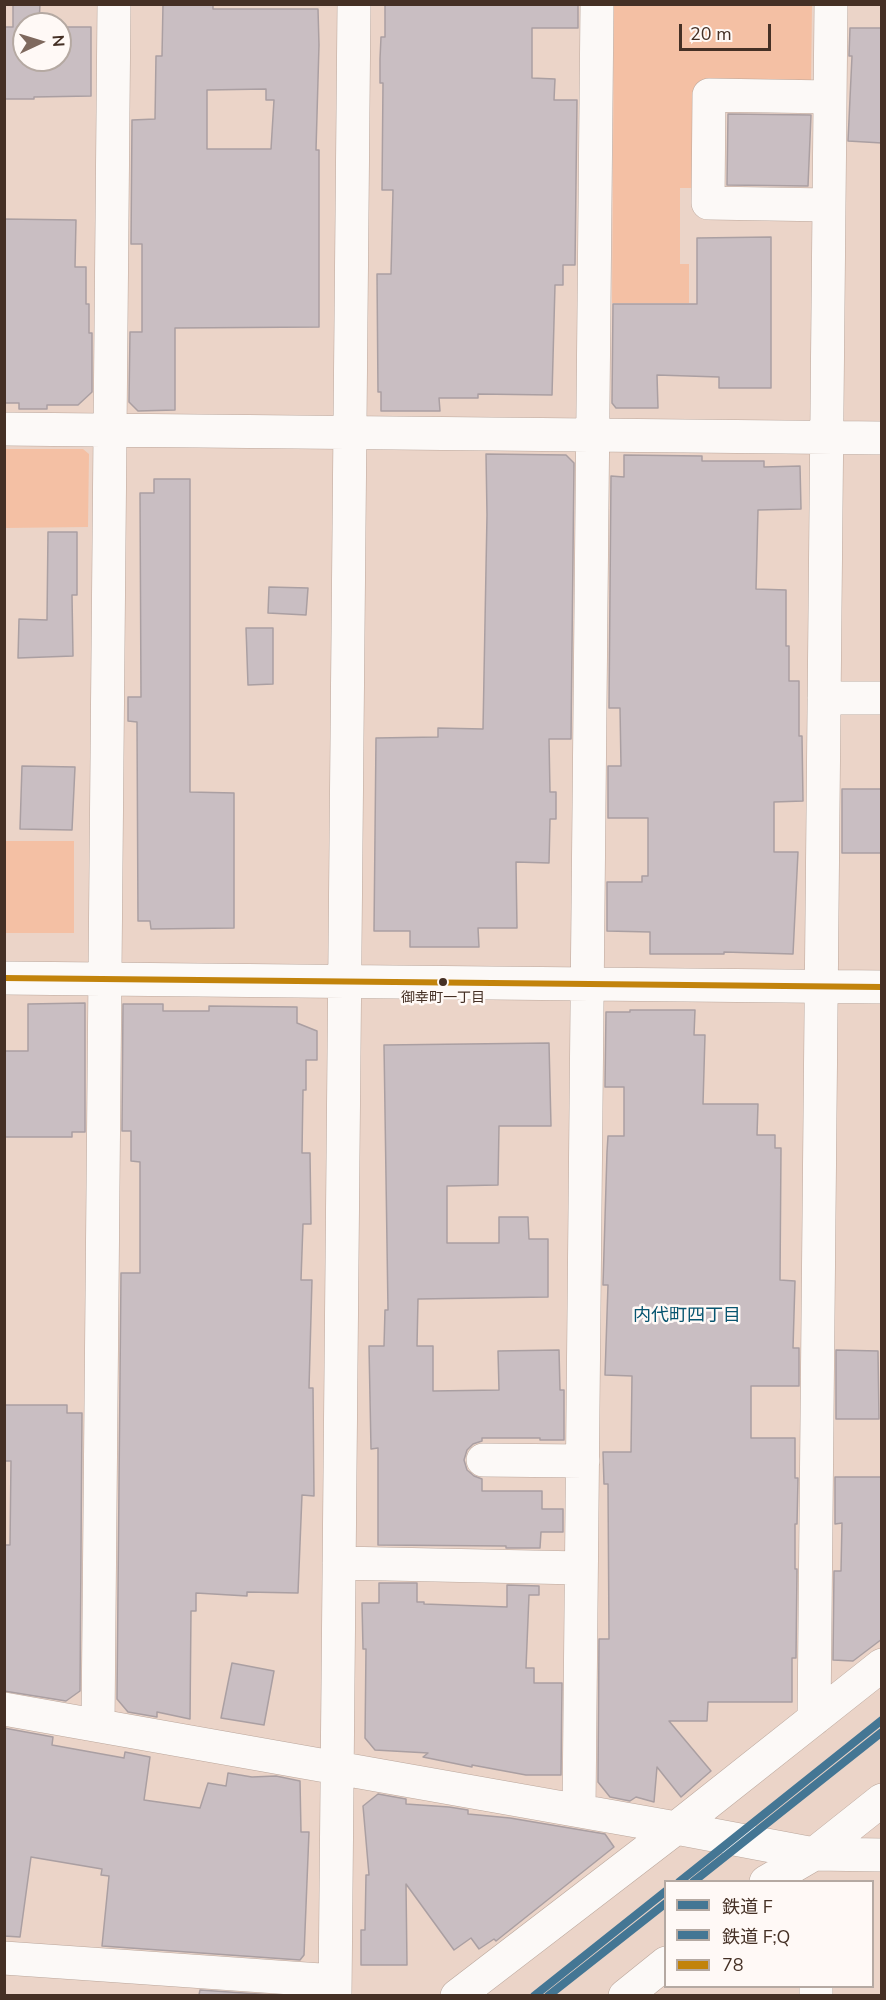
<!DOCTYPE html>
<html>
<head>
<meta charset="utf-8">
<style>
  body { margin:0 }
  #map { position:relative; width:886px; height:2000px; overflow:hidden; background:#ebd4c8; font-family:"Nunito Sans","Noto Sans JP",sans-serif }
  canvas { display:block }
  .frame { position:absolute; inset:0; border:6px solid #453025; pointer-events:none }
  .legend { position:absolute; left:664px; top:1880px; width:210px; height:108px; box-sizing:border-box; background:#fff9f6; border:2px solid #b5a9a2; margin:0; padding:8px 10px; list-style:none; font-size:18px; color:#453025 }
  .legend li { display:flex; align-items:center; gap:12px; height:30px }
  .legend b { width:30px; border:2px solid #b5a9a2 }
  .north { position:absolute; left:12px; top:12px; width:60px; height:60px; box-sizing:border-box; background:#fff9f6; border:2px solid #b5a9a2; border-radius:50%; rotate:86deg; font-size:16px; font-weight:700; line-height:24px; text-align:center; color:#453025 }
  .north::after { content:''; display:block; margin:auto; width:21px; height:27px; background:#7f695e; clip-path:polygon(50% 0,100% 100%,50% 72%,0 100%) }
  .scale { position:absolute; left:679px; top:24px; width:92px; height:27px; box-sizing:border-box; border:3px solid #453025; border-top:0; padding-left:8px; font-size:18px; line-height:21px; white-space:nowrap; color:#453025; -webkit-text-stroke:4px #fff9f6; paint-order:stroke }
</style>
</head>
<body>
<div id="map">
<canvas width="886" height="2000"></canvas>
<div class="frame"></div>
<ul class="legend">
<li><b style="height:8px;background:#447694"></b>鉄道 F</li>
<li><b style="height:8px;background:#447694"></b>鉄道 F;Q</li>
<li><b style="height:8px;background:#c2830b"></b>78</li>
</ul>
<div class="north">N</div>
<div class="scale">20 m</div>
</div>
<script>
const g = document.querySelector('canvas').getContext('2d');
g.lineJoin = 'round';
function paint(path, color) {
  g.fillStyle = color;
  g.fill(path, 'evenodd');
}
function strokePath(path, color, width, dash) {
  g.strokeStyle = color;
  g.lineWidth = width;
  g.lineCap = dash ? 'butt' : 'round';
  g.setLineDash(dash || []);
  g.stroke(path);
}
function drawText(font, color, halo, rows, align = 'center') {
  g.font = font + ' "Nunito Sans","Noto Sans JP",sans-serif';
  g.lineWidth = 5;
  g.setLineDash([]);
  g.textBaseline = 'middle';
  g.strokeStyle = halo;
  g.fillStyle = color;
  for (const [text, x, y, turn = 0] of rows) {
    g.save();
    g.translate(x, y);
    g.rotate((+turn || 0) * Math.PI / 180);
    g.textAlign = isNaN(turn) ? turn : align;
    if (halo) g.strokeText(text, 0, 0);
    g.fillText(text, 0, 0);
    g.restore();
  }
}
const green = new Path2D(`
  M614 5H812L811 84 700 87 697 188H680V264H689V303H612Z
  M4 449H83L89 454 88 527 5 528Z
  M5 841H74V933H5Z`);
const building = new Path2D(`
  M13 4H40L39 24H24V60H60V27H91V96L34 97V99H4V27H13Z
  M163 4H213V9H318L319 45 316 150H319V327L175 328V410L138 411 129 402 130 332H142V244H131L132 120 155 119 156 56H162ZM266 89V100H274L271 149H207V90Z
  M385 4H578V28H532V78L555 79 554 100H577L575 265H563V285H555L552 395 478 394V398H439L440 411H381V392H378L377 274H391L393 190H382L383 83H380V59L381 37H385Z
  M850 28H882V143L848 141 852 56H849Z
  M728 114 811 115 808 186 727 185Z
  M4 219 76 220 75 267H86V304H89V333H92V392L78 405H47V409H19V403H4Z
  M771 237V388H719V377L657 375 658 408H616L612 403 613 304H697V238Z
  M486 454 566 455 574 463 571 739H549L550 792H556V819H550L549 863 516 862 517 928H478L479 947H410V931H374L376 738 438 737V728L483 729 487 515Z
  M624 455 702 456V461H764V467L800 466 801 509 758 510 756 589 786 590V646H789V681H799V736H802L803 801 774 802V852H798L793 954 724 952V954H650V932L607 931V882H642V876H648V818H608V766H621L620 708H609L611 476 624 477Z
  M154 479H190V792L234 793V928L151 929 150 921H138L137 722 128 721V697H141L140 493H154Z
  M48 532H77V595H72L73 656 18 658 19 619 47 620Z
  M269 587 308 588 306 615 268 613Z
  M246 628H273V684L248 685Z
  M22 766 75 767 72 830 20 829Z
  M842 789H882V853H842Z
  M85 1003V1132H72V1137H4V1051H28V1004Z
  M123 1004H163V1011H209V1006L297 1007V1023L317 1031V1060H306V1090H303L302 1153H310L311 1224H303L301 1280H312L309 1388H313L314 1496 302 1495 298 1593 247 1592V1596L196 1593V1611H191L190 1719 157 1712V1717L128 1712 117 1699 121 1273H140V1162L131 1161V1131H122Z
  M630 1010H695L694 1035H705L703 1104H758L757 1135H775V1148H781L780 1280 795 1281 793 1348H799V1386H751V1438H795V1478H798L797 1524H795V1569H797L796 1658H792V1702H708L707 1721H669L711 1771 681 1797 657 1767 654 1802 636 1797 630 1801 610 1797 598 1782 599 1639H609L608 1484H604L603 1452H631L632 1376 605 1375 608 1285H603L607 1152 608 1136H624V1087H605L606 1012H630Z
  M549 1043 551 1126H499L498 1185 447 1186V1243H499V1217H528L529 1239H548V1297L418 1299 417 1346H433V1391L499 1390 498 1351 559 1350 560 1390H564V1440H540V1438H482V1441L473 1444 467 1450 464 1460 467 1470 474 1476 482 1479V1491H542V1509H563V1532H541L540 1548H506V1546L378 1545V1448L371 1449 369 1346H384L385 1310H388L384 1045Z
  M836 1350 878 1351 879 1419H836Z
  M4 1405H67V1413H82L80 1691 66 1701 4 1691V1545H10L11 1461H4Z
  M835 1477H882V1639L853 1661 833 1660 834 1571H841L842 1523 835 1524Z
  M379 1583H417V1602H424V1604L507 1607V1585L539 1586V1595H529L526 1668H534V1683H562L561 1775H526L472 1765V1767L423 1757 428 1753 375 1750 365 1738 366 1649H363L362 1603H379Z
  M232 1663 274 1671 264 1725 221 1718Z
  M4 1728 53 1737 52 1745 124 1758 125 1752 150 1757 144 1800 200 1808 208 1783 226 1786 228 1773 252 1777 276 1776 300 1781 301 1832H309L304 1955 300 1960 102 1946 109 1876 101 1875 102 1869 31 1857 20 1937 4 1936Z
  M378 1794 406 1799V1804L449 1807 468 1810V1814L510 1818 605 1834 614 1847 496 1941 494 1939 479 1949 471 1938 454 1950 406 1884 407 1965H361V1930H365L366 1875H369L363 1806Z
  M200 1990 273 1995H199Z`);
const minor = new Path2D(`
  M829 205 708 203 709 95 830 97
  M4 429 882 438
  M824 698H882
  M4 978 882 987
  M483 1460 583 1461
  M339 1563 581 1568
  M4 1709 676 1828 814 1854 882 1855
  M814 1719 831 4
  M98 1725 114 4
  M579 1810 597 4
  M766 1882 814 1854 882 1800
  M4 1958 335 1981
  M816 1986V1996
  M335 1996 354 4
  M457 1996 676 1828 882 1665
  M625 1996 666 1963`);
const bus1 = new Path2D(`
  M4 978 882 987`);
const rail1 = new Path2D(`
  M679 1882 882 1720
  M534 1996 666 1891`);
const rail2 = new Path2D(`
  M693 1882 882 1732
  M548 1996 666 1903`);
const markers = [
  [443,982,5,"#453025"]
];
const busNames = [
  ["御幸町一丁目",443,999]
];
const neighbourhoodNames = [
  ["内代町四丁目",687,1317]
];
paint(green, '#f4c0a4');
paint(building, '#c9bec2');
strokePath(building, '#aa9fa2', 1.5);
strokePath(minor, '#baa69b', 34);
strokePath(minor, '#fcf9f7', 33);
strokePath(bus1, '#c2830b', 6);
strokePath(rail1, '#447694', 8);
strokePath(rail2, '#447694', 8);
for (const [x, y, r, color] of markers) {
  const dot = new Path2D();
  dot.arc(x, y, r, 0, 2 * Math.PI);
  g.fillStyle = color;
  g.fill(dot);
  strokePath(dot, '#fff9f6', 2);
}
drawText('14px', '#453025', '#fff9f6', busNames);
drawText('18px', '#085570', '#fff9f6', neighbourhoodNames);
</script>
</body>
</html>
